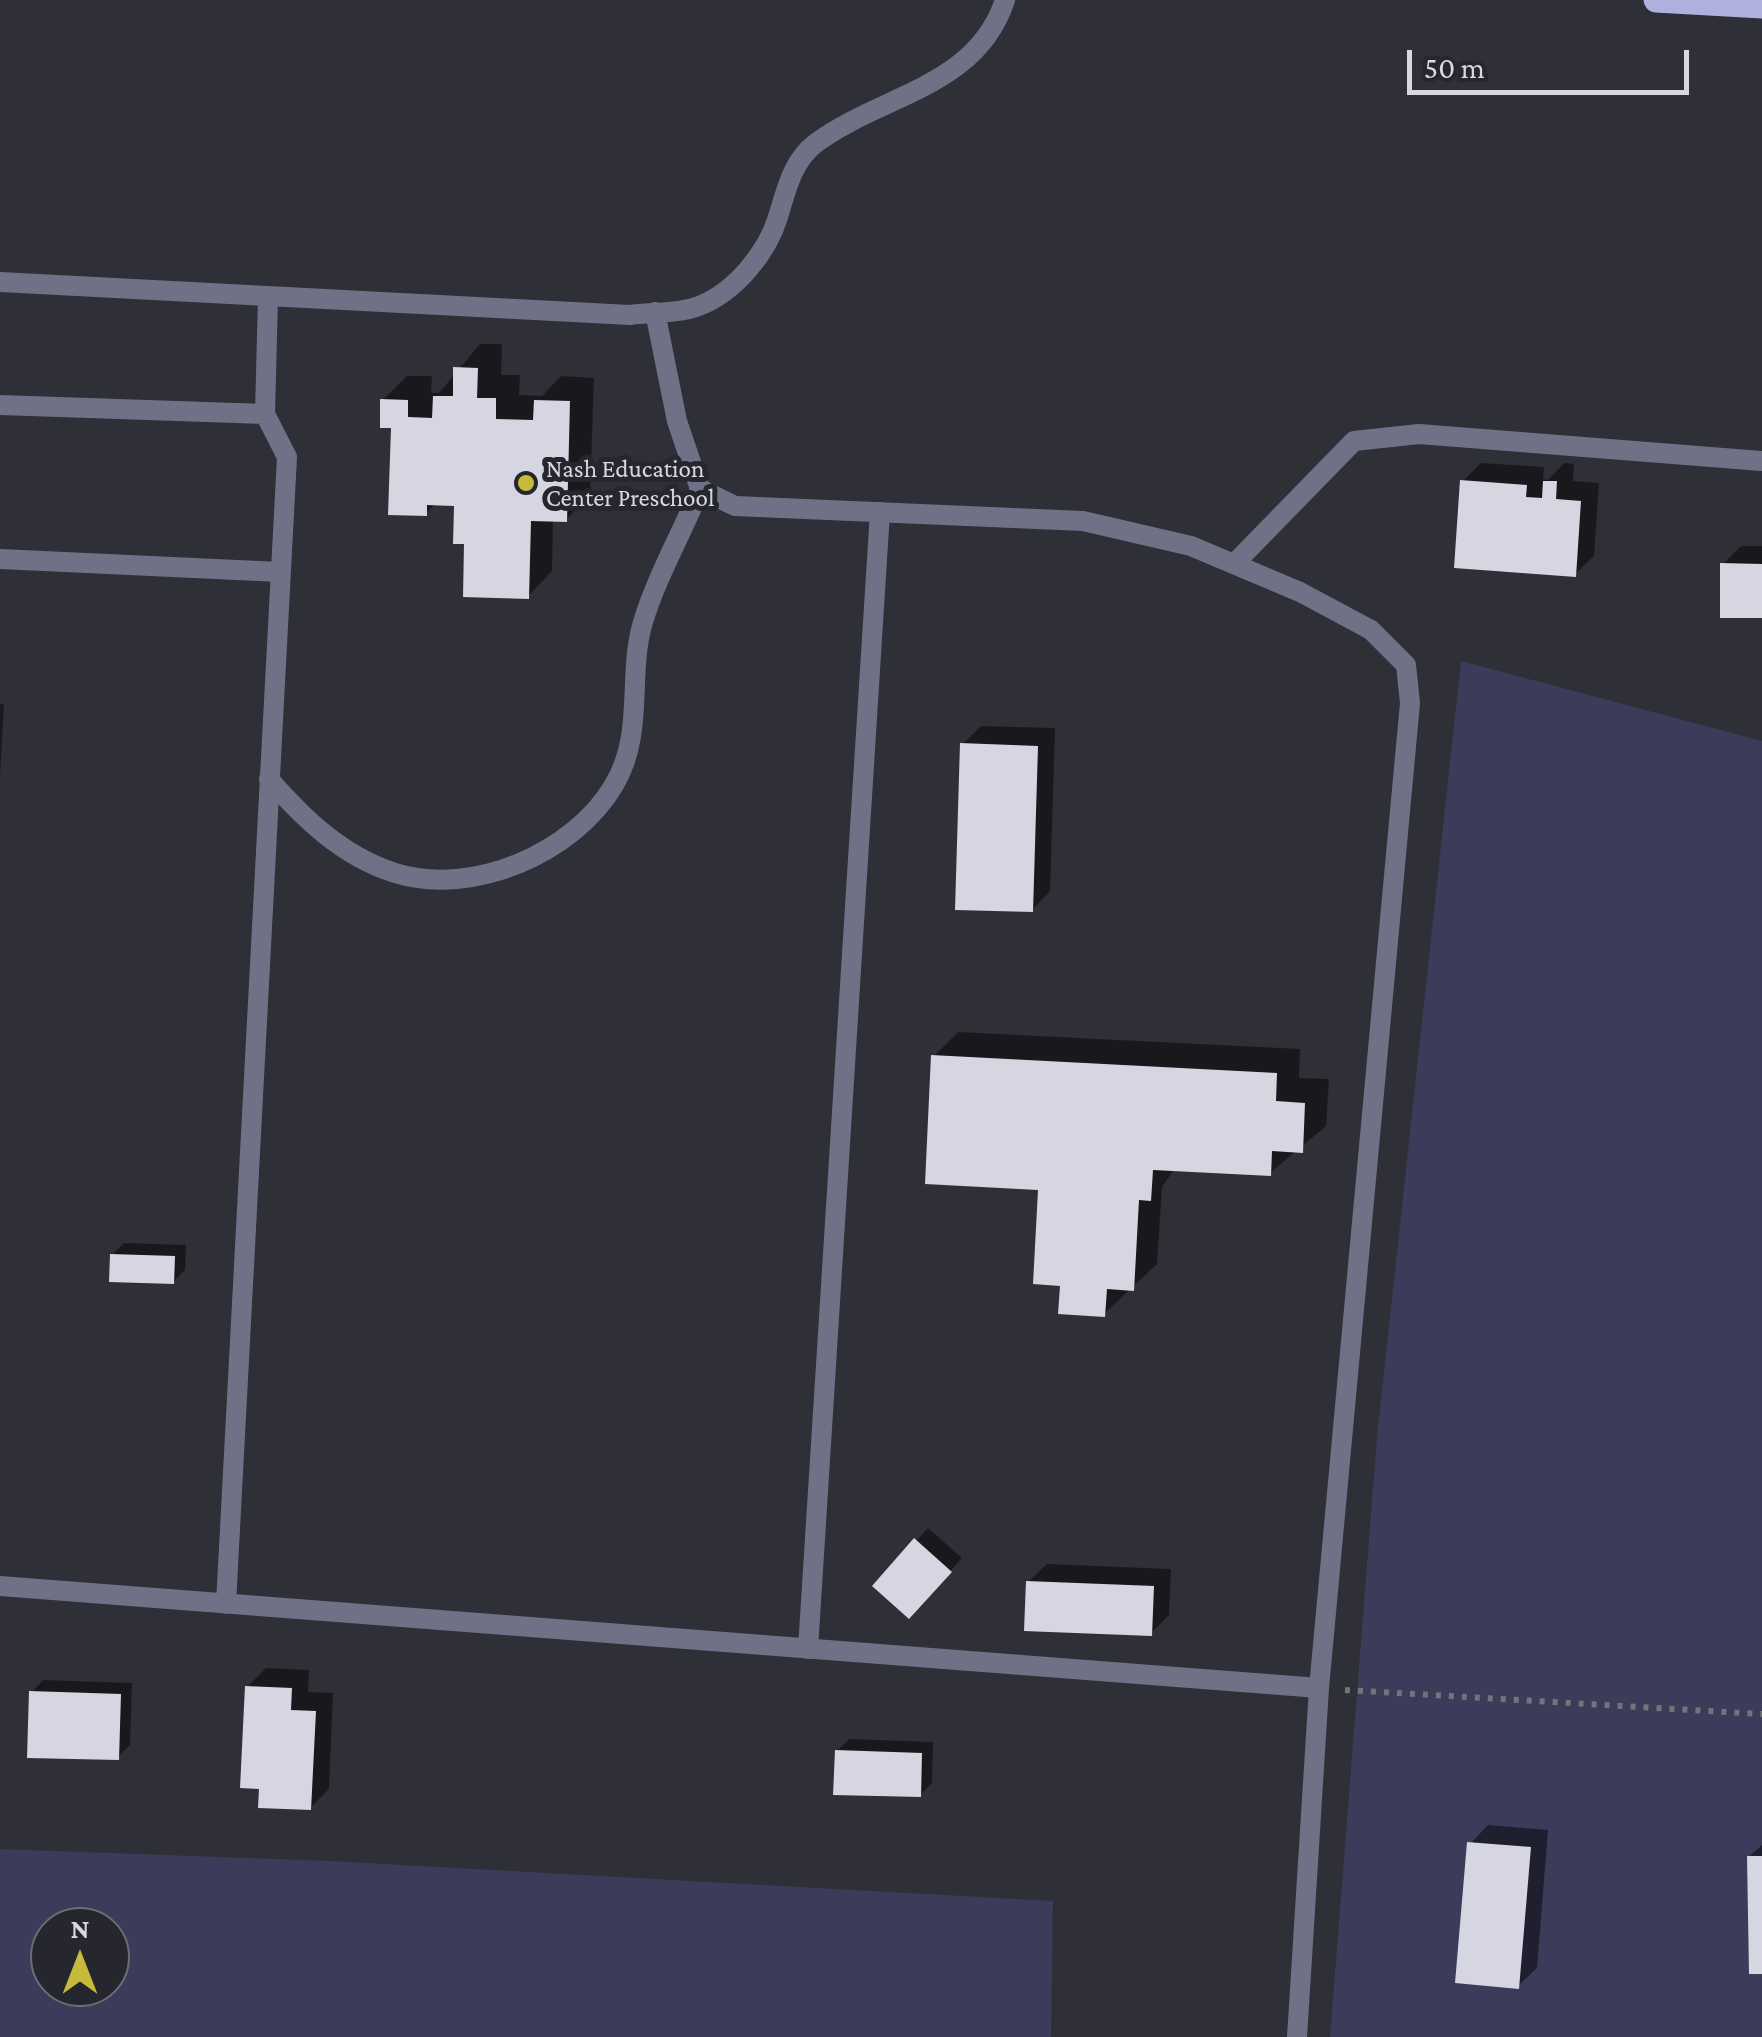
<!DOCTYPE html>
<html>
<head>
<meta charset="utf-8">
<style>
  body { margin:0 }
  #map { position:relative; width:1762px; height:2037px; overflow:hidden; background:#2f2f38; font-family:"Crimson Pro",serif }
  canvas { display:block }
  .north { position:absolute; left:30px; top:1907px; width:100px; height:100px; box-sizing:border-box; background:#25262e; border:2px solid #6d6d74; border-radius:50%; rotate:0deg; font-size:28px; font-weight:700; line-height:40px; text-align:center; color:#d8d8de }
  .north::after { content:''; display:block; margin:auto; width:35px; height:45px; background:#c7bb3c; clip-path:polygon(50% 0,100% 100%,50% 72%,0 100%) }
  .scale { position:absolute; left:1407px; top:50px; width:282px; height:45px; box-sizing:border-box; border:5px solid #d8d8de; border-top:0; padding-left:12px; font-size:30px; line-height:35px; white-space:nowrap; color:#d8d8de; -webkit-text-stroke:8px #25262e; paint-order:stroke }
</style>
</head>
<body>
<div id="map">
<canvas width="1762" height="2037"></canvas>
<div class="north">N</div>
<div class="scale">50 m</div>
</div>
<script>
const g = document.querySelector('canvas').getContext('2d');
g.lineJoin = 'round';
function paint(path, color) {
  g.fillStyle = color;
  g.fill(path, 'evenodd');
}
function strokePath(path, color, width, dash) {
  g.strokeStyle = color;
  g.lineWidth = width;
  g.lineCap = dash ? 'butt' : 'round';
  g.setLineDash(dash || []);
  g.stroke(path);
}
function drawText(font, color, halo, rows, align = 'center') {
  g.font = font + ' "Crimson Pro",serif';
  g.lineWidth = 10;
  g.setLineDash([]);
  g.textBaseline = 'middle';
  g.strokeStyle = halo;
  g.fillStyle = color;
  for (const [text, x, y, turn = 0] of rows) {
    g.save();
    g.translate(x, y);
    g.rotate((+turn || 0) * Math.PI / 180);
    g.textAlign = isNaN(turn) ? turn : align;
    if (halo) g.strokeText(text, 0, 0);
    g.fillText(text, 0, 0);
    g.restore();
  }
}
const green = new Path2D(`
  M1461 661 1762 741V2037H1330L1377 1437Z
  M0 1849 330 1861 1053 1901 1051 2037H0ZM50 1927H110V1987H50Z`);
const shadow = new Path2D(`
  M480 344H502L501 375H520L519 395 542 396 561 376 594 378 590 495 566 520 553 519 552 571 528 596 467 542 457 503H436L426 513 383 400 407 376H432L431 393H439Z
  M1481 463 1544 467 1543 479 1548 480 1564 463 1574 464 1573 481 1599 483 1594 556 1575 574 1463 481Z
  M1741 546H1762V616L1723 564Z
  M0 704H4L0 775Z
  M981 726 1055 728 1050 891 1032 910 963 744Z
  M958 1032 1300 1049 1299 1078 1329 1079 1326 1126 1270 1173 1175 1168 1162 1187 1157 1264 1104 1314 1062 1283 1041 1187 934 1056Z
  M124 1243 186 1245 185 1270 173 1282 112 1255Z
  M928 1528 962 1558 921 1604 875 1585Z
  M1047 1564 1171 1569 1169 1615 1151 1633 1028 1582Z
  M266 1668 309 1670 308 1692 333 1693 329 1789 310 1808 247 1687Z
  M43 1680 132 1683 130 1745 118 1757 31 1693Z
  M849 1739 933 1742 932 1783 920 1795 837 1751Z
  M1488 1825 1548 1830 1537 1968 1518 1986 1470 1844Z
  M1762 1845V1971L1749 1857Z`);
const building = new Path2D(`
  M453 367 478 368 477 398H496V419L533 420 534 400 570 401 567 522 531 521 529 599 463 597 464 544H453L454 506 427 505V516L388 515 391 428H380V399L408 400V417L432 418 433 396H453Z
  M1460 480 1527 485 1526 497 1542 498 1543 481H1557L1556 499 1581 501 1576 577 1454 568Z
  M1720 563 1762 564V618H1720Z
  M960 743 1038 746 1033 912 955 910Z
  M931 1055 1277 1073 1276 1101 1305 1103 1303 1153 1272 1151 1271 1176 1153 1170 1151 1201 1139 1200 1134 1291 1107 1289 1105 1317 1058 1314 1060 1286 1033 1284 1038 1190 925 1184Z
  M110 1254 175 1256 174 1284 109 1282Z
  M914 1538 952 1572 909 1619 872 1586Z
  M1026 1581 1154 1586 1152 1636 1024 1631Z
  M245 1686 292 1688 291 1710 316 1711 311 1810 258 1808 259 1789 240 1788Z
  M29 1691 121 1694 119 1760 27 1758Z
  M835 1750 922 1753 921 1797 833 1795Z
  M1467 1842 1531 1847 1519 1989 1455 1983Z
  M1747 1856H1762V1974H1749Z`);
const path = new Path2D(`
  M1345 1690 1762 1714`);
const service = new Path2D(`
  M0 559 280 572
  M269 779C304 819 342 856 395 873 473 897 574 853 614 785 645 733 627 676 643 622 657 576 682 533 700 489
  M808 1649 880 512`);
const minor = new Path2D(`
  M0 282 630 315C651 312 679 314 699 306 735 292 767 253 778 217 786 191 792 161 816 143 882 94 976 88 1005 0
  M655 312 677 421 700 489 735 506 1083 521 1191 546 1300 592 1371 630 1406 665 1410 703 1319 1688 1297 2037
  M0 405 265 414 268 297
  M1234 564 1354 441 1419 434 1762 461
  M0 1586 1319 1688
  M226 1604 287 457 265 414`);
const primary = new Path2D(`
  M1656 0 1762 6`);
const markers = [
  [526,483,10,"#c7bb3c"]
];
const poiNames = [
  ["Nash Education",546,469],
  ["Center Preschool",546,498]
];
paint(green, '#3b3b5a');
paint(shadow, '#0007');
paint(building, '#d5d6e1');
strokePath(path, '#73737b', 6, [5, 8]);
strokePath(service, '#707187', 20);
strokePath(minor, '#707187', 20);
strokePath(primary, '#b0b0de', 25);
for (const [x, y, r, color] of markers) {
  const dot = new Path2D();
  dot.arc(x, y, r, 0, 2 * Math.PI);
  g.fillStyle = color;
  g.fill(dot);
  strokePath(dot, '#25262e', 4);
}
drawText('25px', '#d8d8de', '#25262e', poiNames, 'left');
</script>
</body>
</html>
